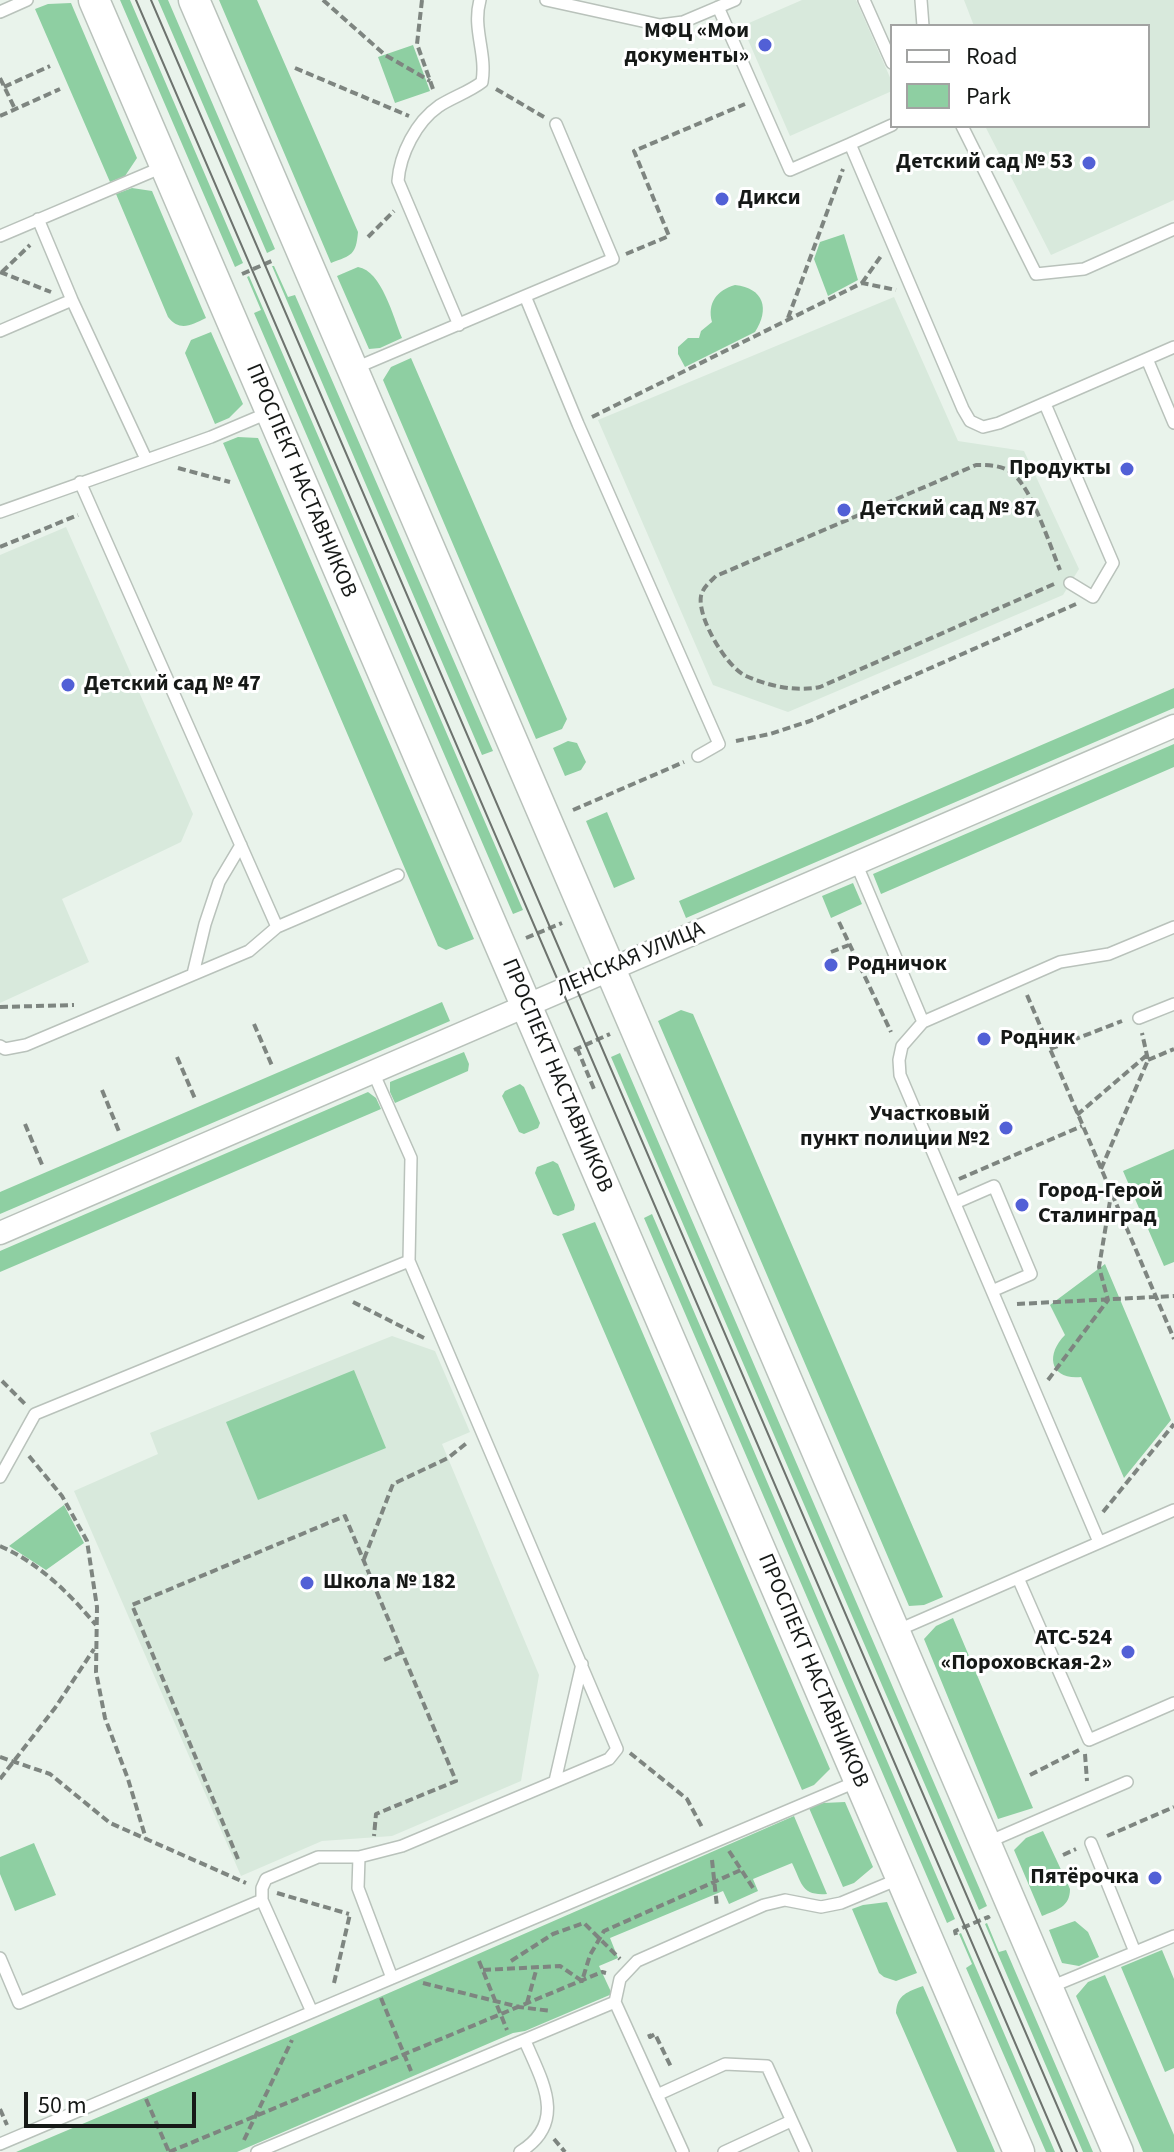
<!DOCTYPE html>
<html>
<head>
<meta charset="utf-8">
<style>
  body { margin:0 }
  #map { position:relative; width:1174px; height:2152px; overflow:hidden; background:#e9f3eb; font-family:"Source Sans 3",sans-serif }
  canvas { display:block }
  .legend { position:absolute; left:890px; top:24px; width:260px; height:104px; box-sizing:border-box; background:#fff; border:2px solid #a2a3a2; margin:0; padding:10px 14px; list-style:none; font-size:24px; color:#161917 }
  .legend li { display:flex; align-items:center; gap:16px; height:40px }
  .legend b { width:40px; border:2px solid #a2a3a2 }
  .scale { position:absolute; left:24px; top:2092px; width:172px; height:36px; box-sizing:border-box; border:4px solid #161917; border-top:0; padding-left:10px; font-size:24px; line-height:28px; white-space:nowrap; color:#161917; -webkit-text-stroke:6px #fff; paint-order:stroke }
</style>
</head>
<body>
<div id="map">
<canvas width="1174" height="2152"></canvas>
<ul class="legend">
<li><b style="height:10px;background:#fff"></b>Road</li>
<li><b style="height:22px;background:#8ecfa2"></b>Park</li>
</ul>
<div class="scale">50 m</div>
</div>
<script>
const g = document.querySelector('canvas').getContext('2d');
g.lineJoin = 'round';
function paint(path, color) {
  g.fillStyle = color;
  g.fill(path, 'evenodd');
}
function strokePath(path, color, width, dash) {
  g.strokeStyle = color;
  g.lineWidth = width;
  g.lineCap = dash ? 'butt' : 'round';
  g.setLineDash(dash || []);
  g.stroke(path);
}
function drawText(font, color, halo, rows, align = 'center') {
  g.font = font + ' "Source Sans 3",sans-serif';
  g.lineWidth = 6;
  g.setLineDash([]);
  g.textBaseline = 'middle';
  g.strokeStyle = halo;
  g.fillStyle = color;
  for (const [text, x, y, turn = 0] of rows) {
    g.save();
    g.translate(x, y);
    g.rotate((+turn || 0) * Math.PI / 180);
    g.textAlign = isNaN(turn) ? turn : align;
    if (halo) g.strokeText(text, 0, 0);
    g.fillText(text, 0, 0);
    g.restore();
  }
}
const built = new Path2D(`
  M802 0H856L892 82V91L790 136 742 26Z
  M964 0H1174V200L1051 255 985 126H1148V26H974Z
  M894 297 958 441 1024 451 1079 569 1063 595 788 712 713 685 598 420Z
  M66 527 193 814 181 842 62 899 89 962 0 1003V555Z
  M392 1336 435 1351 470 1432 442 1444 539 1675 521 1781 392 1836 322 1841 241 1876 74 1491 158 1454 150 1433Z`);
const green = new Path2D(`
  M120 0H130L243 263 235 267Z
  M158 0H168L275 249 267 253Z
  M219 0H257L358 232C356 255 352 255 331 263Z
  M71 3 137 158 125 176 110 182 35 9 48 4Z
  M413 45 430 91 395 103 378 57Z
  M132 188 152 191 206 318C191 325 180 332 168 317L116 194Z
  M844 234 858 280 828 296 814 259 820 242Z
  M272 266H274L288 297 295 295 493 751 482 755Z
  M358 267C382 271 393 317 402 338L380 348 369 349 337 276Z
  M249 276 523 910 513 914 254 313 261 310 247 277Z
  M735 285C764 288 770 309 755 332L685 367 678 354V347L688 338H699L701 331 712 322C707 303 717 290 735 285Z
  M211 332 243 404 229 418 215 424 185 353 191 340Z
  M411 358 567 719 562 729 536 739 383 380 391 367Z
  M238 437 258 438 474 939 446 950 438 946 223 443Z
  M1174 688V708L686 918 679 901Z
  M568 741 577 743 586 762 581 770 565 776 553 748Z
  M1174 744V767L881 894 873 874Z
  M607 812 635 879 614 888 586 821Z
  M853 883 862 904 831 918 822 896Z
  M442 1002 450 1021 0 1214V1192Z
  M681 1010 693 1014 943 1597 924 1605 909 1606 658 1021Z
  M464 1052 469 1064 468 1071 395 1103 390 1092V1082Z
  M620 1053 987 1906 979 1910 611 1057Z
  M520 1084 524 1087 540 1123 538 1128 524 1134 519 1132 502 1096 505 1091Z
  M368 1092 376 1098 381 1109 0 1272V1251Z
  M1174 1149V1262L1164 1266 1123 1171Z
  M553 1161 558 1164 575 1205 574 1210 558 1216 553 1214 535 1173 537 1167Z
  M652 1214 955 1919 947 1923 644 1218Z
  M595 1222 830 1769 814 1785 802 1790 562 1234Z
  M1105 1264 1171 1420 1124 1478 1081 1377C1050 1380 1045 1355 1065 1335L1050 1305Z
  M354 1370 386 1448 258 1500 226 1422Z
  M64 1505 84 1543 46 1570 9 1546Z
  M953 1618 1033 1808 998 1819 924 1639 936 1626Z
  M845 1802 873 1867 854 1883 843 1887 809 1808 823 1803Z
  M794 1816 827 1894C801 1896 802 1883 792 1863L753 1879 758 1891 729 1904 723 1891 610 1938 618 1958 599 1966 612 1994 525 2031 513 2033 237 2152H16L295 2034Z
  M1043 1831 1070 1889C1070 1907 1057 1910 1042 1916L1014 1850 1026 1838Z
  M34 1843 56 1895 15 1911 0 1874V1857Z
  M887 1902 917 1973 896 1981 884 1977 879 1973 852 1909 863 1905Z
  M1075 1921 1088 1932 1099 1957 1079 1966 1062 1963 1049 1930Z
  M987 1923 999 1952 1006 1950 1093 2152H1083L985 1924Z
  M961 1933 1055 2152H1046L966 1968 972 1964 959 1934Z
  M1162 1950 1174 1979V2068L1165 2072 1121 1967Z
  M1105 1975 1174 2135V2152H1143L1076 1996 1088 1982Z
  M923 1986 995 2152H957L896 2013C897 1994 908 1992 923 1986Z`);
const path = new Path2D(`
  M323 0 385 55 430 81
  M422 0 417 44 433 89
  M295 68 409 116
  M0 78 15 109
  M4 87 50 66
  M496 89 544 117
  M0 116 60 89
  M368 237 394 211
  M626 254 669 236 634 151 745 104
  M0 272 51 292
  M2 272 30 245
  M242 274 274 260
  M862 283 881 256
  M788 318 843 169
  M592 417 862 283 896 290
  M178 468 230 482
  M0 547 78 515
  M1054 584 820 687C795 692 769 686 746 676 726 667 697 617 701 596 703 587 710 582 716 576L976 465C989 465 1002 465 1012 473 1032 488 1050 546 1060 570
  M736 741 770 734 810 721 1076 604
  M573 810 684 762
  M839 922 891 1032
  M526 938 562 923
  M831 952 849 945
  M1027 995 1174 1339
  M0 1007 74 1005
  M254 1024 273 1068
  M577 1048 594 1089
  M1050 1049 1122 1021
  M574 1050 610 1034
  M177 1057 196 1101
  M1148 1060 1174 1049
  M102 1090 120 1134
  M1077 1115 1147 1055
  M25 1124 43 1167
  M1101 1169 1148 1060 1142 1033
  M959 1179 1082 1126
  M353 1302 424 1338
  M1017 1304 1174 1296
  M1048 1380 1108 1300 1099 1267 1111 1195
  M2 1381 25 1404
  M29 1456 62 1496 87 1541 97 1607 96 1672 105 1718 128 1779 146 1839
  M1103 1512 1174 1424
  M0 1546C39 1563 69 1593 96 1625
  M364 1559 393 1484 448 1458 468 1442
  M384 1660 402 1652
  M630 1753 687 1799 703 1829
  M1085 1754 1087 1781
  M0 1757 50 1774 110 1823 246 1883
  M1030 1775 1079 1750
  M0 1779 55 1708 94 1649
  M1107 1836 1174 1807
  M729 1851 755 1891
  M1063 1855 1076 1849
  M238 1859 132 1605 345 1516 456 1781 376 1814 374 1836
  M712 1860 717 1907
  M277 1893 349 1914
  M956 1935 955 1931 988 1917 989 1919
  M479 1961 507 2030
  M511 1961 553 1934 584 1923 620 1959
  M483 1970 560 1966 582 1981 590 1955 604 1931 741 1870
  M334 1983 350 1914
  M423 1983 519 2007 551 2011
  M381 1998 411 2071
  M527 2003 537 1967
  M649 2034 650 2037 655 2034 672 2069
  M146 2099 169 2152
  M0 2109 7 2125
  M554 2139 565 2152
  M244 2140 292 2040
  M169 2152 602 1972 606 1973`);
const lane = new Path2D(`
  M546 0 660 25 683 22 735 0
  M864 0 892 63
  M921 0 923 26
  M718 7 790 170 850 144
  M0 12 27 0
  M892 125 850 144 963 409 970 421 983 427 999 423 1174 347
  M962 126 1036 274 1084 269 1174 229
  M38 219 72 300 146 459
  M0 236 165 166
  M525 296 613 259 556 124
  M459 325 398 181C400 154 416 122 439 106 453 97 469 92 482 82 487 53 472 29 480 0
  M0 331 72 300
  M1147 359 1174 423
  M353 369 525 296 578 424 719 744 698 756
  M1045 404 1113 563 1093 597 1070 583
  M80 482 277 927
  M0 512 211 437 270 412
  M856 863 923 1022
  M193 974 205 924 219 882 241 845
  M1139 1018 1174 1004
  M0 1046 5 1049 26 1045 249 951 277 927 398 875
  M955 1203 994 1186 1031 1274 992 1291
  M0 1477 35 1414 409 1261
  M1099 1542 900 1075 899 1060 902 1046 923 1022 1060 962 1109 954 1174 927
  M1018 1578 1089 1740 1174 1703
  M896 1631 1174 1510
  M555 1781 582 1664
  M988 1842 1127 1782
  M1091 1843 1135 1952
  M359 1857 358 1888 392 1978
  M0 1958 19 2003 262 1900
  M1048 1988 1174 1936
  M312 2012 262 1900V1888L266 1879 318 1857H359L402 1846 609 1759 617 1749 409 1261 411 1158 373 1072
  M657 2095 725 2064 767 2066 806 2152
  M0 2144 858 1781
  M257 2152 615 2002
  M520 2152C568 2122 542 2081 525 2041
  M683 2152 615 2002 620 1979 637 1961 764 1905 785 1900 821 1907 841 1903 901 1878
  M724 2152 791 2121`);
const street = new Path2D(`
  M0 1233 1174 726`);
const secondary = new Path2D(`
  M94 0 1019 2152
  M194 0 1118 2152`);
const tram = new Path2D(`
  M136 0 1062 2152
  M151 0 1077 2152`);
const markers = [
  [765,45,8,"#5260d6"],
  [1089,163,8,"#5260d6"],
  [722,199,8,"#5260d6"],
  [1127,469,8,"#5260d6"],
  [844,510,8,"#5260d6"],
  [68,685,8,"#5260d6"],
  [831,965,8,"#5260d6"],
  [984,1039,8,"#5260d6"],
  [1006,1128,8,"#5260d6"],
  [1022,1205,8,"#5260d6"],
  [307,1583,8,"#5260d6"],
  [1128,1652,8,"#5260d6"],
  [1155,1878,8,"#5260d6"]
];
const poiNames = [
  ["МФЦ «Мои",749,32,"right"],
  ["документы»",749,57,"right"],
  ["Детский сад № 53",1073,163,"right"],
  ["Дикси",738,199],
  ["Продукты",1111,469,"right"],
  ["Детский сад № 87",860,510],
  ["Детский сад № 47",84,685],
  ["Родничок",847,965],
  ["Родник",1000,1039],
  ["Участковый",990,1115,"right"],
  ["пункт полиции №2",990,1140,"right"],
  ["Город-Герой",1038,1192],
  ["Сталинград",1038,1217],
  ["Школа № 182",323,1583],
  ["АТС-524",1112,1639,"right"],
  ["«Пороховская-2»",1112,1664,"right"],
  ["Пятёрочка",1139,1878,"right"]
];
const streetNames = [
  ["ПРОСПЕКТ НАСТАВНИКОВ",300,481,67],
  ["ЛЕНСКАЯ УЛИЦА",631,960,-23],
  ["ПРОСПЕКТ НАСТАВНИКОВ",556,1076,67],
  ["ПРОСПЕКТ НАСТАВНИКОВ",812,1671,67]
];
paint(built, '#d8e9dc');
paint(green, '#8ecfa2');
strokePath(lane, '#b9c2bb', 14);
strokePath(street, '#b9c2bb', 25);
strokePath(secondary, '#b9c2bb', 33);
strokePath(path, '#7e8580', 4, [8, 4]);
strokePath(lane, '#fff', 11);
strokePath(street, '#fff', 22);
strokePath(secondary, '#fff', 30);
strokePath(tram, '#6d736e', 2);
for (const [x, y, r, color] of markers) {
  const dot = new Path2D();
  dot.arc(x, y, r, 0, 2 * Math.PI);
  g.fillStyle = color;
  g.fill(dot);
  strokePath(dot, '#fff', 3);
}
drawText('bold 22px', '#161917', '#fff', poiNames, 'left');
drawText('22px', '#161917', '#fff', streetNames);
</script>
</body>
</html>
